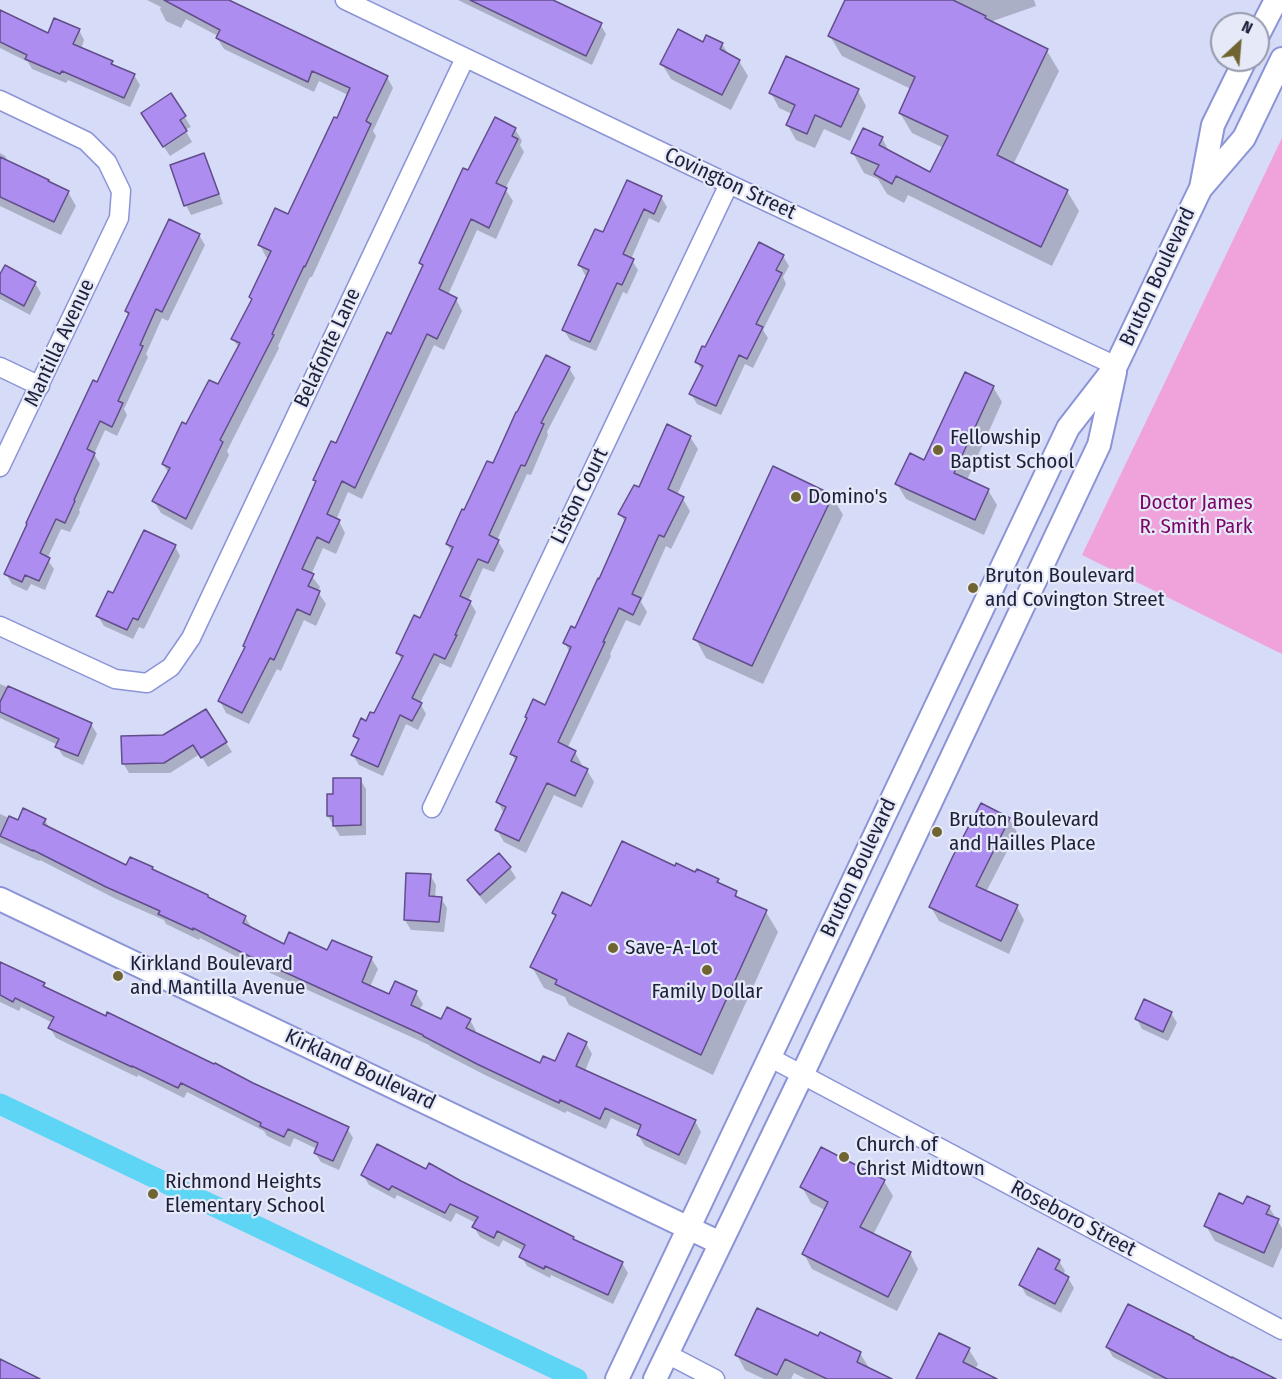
<!DOCTYPE html>
<html>
<head>
<meta charset="utf-8">
<style>
  body { margin:0 }
  #map { position:relative; width:1282px; height:1379px; overflow:hidden; background:#d6dbf7; font-family:"Fira Sans Condensed",sans-serif }
  canvas { display:block }
  .north { position:absolute; left:1210px; top:12px; width:60px; height:60px; box-sizing:border-box; background:#e6e9f7; border:2px solid #9699ab; border-radius:50%; rotate:26deg; font-size:16px; font-weight:700; line-height:24px; text-align:center; color:#1d203a }
  .north::after { content:''; display:block; margin:auto; width:21px; height:27px; background:#706532; clip-path:polygon(50% 0,100% 100%,50% 72%,0 100%) }
</style>
</head>
<body>
<div id="map">
<canvas width="1282" height="1379"></canvas>
<div class="north">N</div>
</div>
<script>
const g = document.querySelector('canvas').getContext('2d');
g.lineJoin = 'round';
function paint(path, color) {
  g.fillStyle = color;
  g.fill(path, 'evenodd');
}
function strokePath(path, color, width, dash) {
  g.strokeStyle = color;
  g.lineWidth = width;
  g.lineCap = dash ? 'butt' : 'round';
  g.setLineDash(dash || []);
  g.stroke(path);
}
function drawText(font, color, halo, rows, align = 'center') {
  g.font = font + ' "Fira Sans Condensed",sans-serif';
  g.lineWidth = 4.5;
  g.setLineDash([]);
  g.textBaseline = 'middle';
  g.strokeStyle = halo;
  g.fillStyle = color;
  for (const [text, x, y, turn = 0] of rows) {
    g.save();
    g.translate(x, y);
    g.rotate((+turn || 0) * Math.PI / 180);
    g.textAlign = isNaN(turn) ? turn : align;
    if (halo) g.strokeText(text, 0, 0);
    g.fillText(text, 0, 0);
    g.restore();
  }
}
const green = new Path2D(`
  M1282 138V654L1082 555Z`);
const shadow = new Path2D(`
  M147 0H226L387 77 393 88 373 131 376 136 334 229 312 277H310L278 346 279 348 227 451 229 455 192 530 161 513 154 501 169 474 163 464 187 426 219 386 239 348 233 339 253 301 251 297 269 258 266 257 260 245 289 216 337 120 348 95 319 81 314 92 224 49 217 38 218 36 186 19 181 28 166 21 160 9 161 7Z
  M458 0H551L600 24 606 34 592 65Z
  M847 0H1034L1036 6 990 22 1047 51 1059 71 1013 165 1067 191 1079 211 1052 266 908 195 904 203 887 194 878 179 864 173 853 153 882 138 890 153 931 174 944 148 912 133 900 113 911 89 842 56 830 36Z
  M0 12 49 35 79 30 84 40 81 49 112 62 115 67 134 75 140 85 130 107 68 80 66 83 32 69 28 62 0 48Z
  M703 44H722L729 55 739 61 748 76 731 110 671 79 662 64Z
  M858 91 866 106 850 141 824 129 815 148 796 140 787 124 792 114 779 108 771 93Z
  M171 95 191 127 185 130 192 142 170 156 148 123Z
  M515 129 522 141 520 145 524 152 505 189 513 201 496 239 477 230 448 295 456 299 462 311 444 350 434 345 362 499 348 492 336 520 339 521 345 533 336 554 323 548 311 575 320 587 318 592 326 604 316 626 304 620 281 671 277 669 249 724 226 713 220 701 246 648 317 483 315 480 337 445 392 336 424 268 420 263 469 172Z
  M0 153 5 156 9 163 68 192 76 206 61 235 0 206Z
  M204 155 209 165 223 204 191 215 186 205Z
  M661 197 667 207 659 223 649 218 631 259 638 270 627 294 623 292 596 351 570 340 564 330 588 276 585 275 580 265 603 234Z
  M170 221 199 235 205 245 168 321 162 318 146 354 148 357 124 409 127 415 117 436 105 430 94 454 100 464 79 510 80 512 70 532 61 529 47 559 54 569 45 590 31 584 27 591 12 584 6 574 98 384 129 316 126 311Z
  M783 256 789 266 783 277 786 284 763 330 768 338 753 368 745 364 721 415 697 404 691 394 702 371 697 362Z
  M0 277 35 283 41 293 30 315 0 299Z
  M569 368 575 378 547 432 548 435 531 475 527 474 497 540 504 551 494 572 483 568 468 601 470 602 476 612 451 668 440 663 420 703 426 714 418 730 406 724 383 776 359 765 353 755 359 743 355 736 375 715 402 661 398 653 421 620 452 553 447 544 465 512 494 465Z
  M993 387 1002 402 967 480 988 490 997 505 984 535 906 499 897 484 925 462Z
  M690 437 698 449 677 495 683 499 690 511 671 549 666 546 641 602 647 612 640 626 626 620 610 654 611 656 567 749 575 752 582 765 581 767 587 770 594 782 582 808 554 795 526 853 504 842 497 830 504 814 498 802 516 762 512 754 545 707 570 653 565 643 575 630 600 581 626 523 620 514 640 490Z
  M832 496 843 515 763 684 706 658 695 638Z
  M175 546 180 556 144 629 139 627 133 639 104 626 98 616 114 595Z
  M0 684 91 724 97 734 83 765 63 756 57 746 58 745 0 718Z
  M206 711 232 752 208 767 200 754 170 773H129L123 763Z
  M360 779 366 789V835L340 836 328 816 334 795Z
  M0 814 18 822 45 820 50 829 127 867 152 868 154 872 245 917 252 928 285 946 371 958 378 969 370 987 390 996 416 993 423 1004 419 1011 441 1021 470 1020 476 1031 475 1034 541 1065 556 1063 586 1043 592 1054 585 1071 695 1121 701 1132 686 1165 645 1146 638 1135 640 1131 611 1118 606 1129 567 1111 565 1113 485 1075 431 1047 429 1045 257 967 200 938 199 940 166 924 164 920 114 898 40 860 39 861 0 843Z
  M1009 819 1017 832 986 892 1017 907 1024 920 1009 954 939 921 931 907Z
  M499 855 510 868 516 878 486 904 475 891 469 881Z
  M675 868 718 880 720 885 736 893 740 900 766 912 778 932 713 1075 569 1005 565 997 544 988 532 967 556 917 554 913 592 908Z
  M430 875 436 885 435 898H441L447 908 444 932 411 930 405 920Z
  M0 964 43 984 46 989 347 1128 353 1138 339 1170 321 1162 315 1153 317 1149 294 1138 290 1147 267 1136 264 1131 187 1092 184 1098 138 1075 137 1077 56 1038 50 1028 53 1023 21 1007 19 1011 0 1002Z
  M1171 1013 1177 1023 1168 1041 1142 1029 1137 1019Z
  M427 1171 573 1238 575 1241 622 1263 628 1273 613 1304 551 1275 550 1278 527 1266 521 1256 524 1251 503 1240 499 1247 480 1237 474 1227 476 1223 456 1213 451 1222 397 1195 395 1199 369 1185 363 1175Z
  M884 1181 893 1196 873 1235 910 1253 918 1269 897 1311 812 1269 804 1254 825 1210 811 1203 802 1187Z
  M1269 1207 1282 1228V1247L1273 1268 1215 1241 1206 1226Z
  M1059 1261 1065 1271 1063 1275 1068 1278 1074 1288 1061 1313 1026 1295 1021 1285Z
  M940 1335 969 1350 978 1364 975 1369 987 1379H921Z
  M818 1338 860 1353 869 1368 888 1379H806L794 1373 791 1379H764L745 1370 737 1355Z
  M1107 1347 1272 1379H1155L1113 1357Z`);
const canal = new Path2D(`
  M0 1104 577 1379`);
const building = new Path2D(`
  M164 0H229L388 76 366 121 371 124 328 217 305 267 304 266 272 334 274 335 220 440 223 442 186 519 152 501 170 468 162 464 182 422 186 424 209 380 218 384 240 343 231 339 252 299 249 297 271 251 258 245 275 208 288 214 334 117 337 118 350 88 312 71 308 82 259 59 216 38 220 30Z
  M470 0H553L602 23 586 56Z
  M845 0H953L986 16 985 18 1048 49 997 155 1068 190 1041 247 896 176 892 184 874 174 879 165 851 153 863 128 883 137 879 145 930 172 948 136 899 113 915 77 828 36Z
  M0 10 48 33 54 18 80 29 73 44 113 61 111 64 135 74 124 98 62 71 60 74 25 59 27 55 0 42Z
  M678 29 703 42 706 35 723 43 720 49 740 60 722 95 660 64Z
  M786 56 859 89 841 127 815 115 807 134 786 125 795 105 769 93Z
  M171 93 186 116 180 120 187 131 163 147 141 113Z
  M495 117 516 128 512 136 518 139 496 183 507 188 489 228 471 219 439 289 457 298 437 339 427 334 355 488 342 481 327 514 340 520 329 543 317 537 302 569 314 574 308 586 320 591 310 615 297 609 274 660 270 658 242 713 218 701 245 647 243 646 316 481 313 480 331 441 336 443 387 332 391 334 423 265 419 263 463 168 468 170Z
  M204 153 219 194 184 206 170 165Z
  M0 157 49 180 48 181 69 191 54 222 0 197Z
  M627 180 662 196 654 214 644 209 623 254 634 259 622 285 617 283 590 342 562 330 589 270 578 265 595 229 603 232Z
  M169 219 200 234 162 312 156 309 140 345 143 346 118 401 123 403 112 427 100 421 87 449 95 453 74 500 75 501 65 523 56 519 40 553 50 558 39 581 25 575 22 582 4 574 27 524 26 523 93 380 97 382 129 313 125 311Z
  M759 242 784 255 776 270 782 273 756 324 763 327 747 359 739 355 716 406 689 394 703 366 695 362 702 346 705 347Z
  M5 265 36 282 24 306 0 293V274Z
  M546 355 570 367 541 423 544 424 525 466 521 465 489 535 499 540 488 563 478 559 460 596 471 601 455 635H457L445 659 434 654 412 698 422 703 412 721 400 715 378 767 351 755 359 739 353 736 361 718 366 721 370 712 374 713 403 656 396 653 414 615 420 618 453 547 446 544 462 509 464 510 487 461 493 463 516 412H517Z
  M965 372 994 386 954 473 989 489 975 520 895 484 910 453 924 460Z
  M667 424 691 436 668 489 684 497 664 537 659 535 632 594 641 598 633 615 619 608 603 642H605L558 742 576 751 571 761 588 769 575 796 547 783 519 841 495 830 506 807 496 802 517 757 510 754 527 718 525 717 533 699 545 705 571 647 563 643 571 626 575 628 598 578 599 579 626 518 618 514 634 485 639 487Z
  M773 466 833 495 752 666 693 639Z
  M144 530 176 545 138 620 133 618 127 630 96 616 108 591 113 593Z
  M8 686 92 723 78 756 55 747 59 739 0 712V702Z
  M206 709 227 742 201 758 193 745 164 763 122 764 121 736 163 735Z
  M333 778H361V825L333 826V816H327V794H333Z
  M981 803 1010 818 976 886 1018 905 1001 941 929 907 953 856Z
  M23 808 46 819 43 824 126 865 130 857 153 867 152 869 208 895V897L246 916 243 923 284 944 289 932 327 950 332 940 372 957 362 982 389 994 395 981 417 991 411 1005 441 1019 447 1007 471 1019 466 1028 540 1063 543 1056 555 1061 568 1033 587 1042 576 1066 696 1120 679 1155 637 1135 641 1125 605 1108 600 1119 560 1100 559 1103 477 1064 423 1036V1035L249 956 193 928V930L158 914 160 911 106 887 33 850V851L0 836 9 816 18 820Z
  M622 841 675 866 676 863 695 872 697 869 719 879 717 882 737 891 735 896 767 910 701 1055 555 984 557 980 530 967 556 915 552 913 562 892 591 906Z
  M499 853 511 867 480 895 467 880Z
  M406 873 431 874 429 896 442 897 439 922 404 920Z
  M0 962 45 983 43 986 106 1016 107 1012 214 1064 215 1063 253 1083 349 1127 333 1161 314 1153 318 1143 288 1129 284 1137 260 1126 261 1123 181 1083 178 1088 132 1066V1067L48 1028 54 1017 15 998 13 1002 0 995Z
  M1144 999 1172 1012 1163 1032 1135 1019Z
  M377 1144 426 1169 429 1163 461 1181 574 1237 573 1239 623 1262 608 1295 545 1266 544 1269 519 1257 525 1245 497 1231 494 1238 472 1227 478 1217 450 1204 445 1213 392 1186 389 1190 361 1175Z
  M821 1147 885 1180 860 1227 911 1252 888 1297 802 1254 828 1202 800 1187Z
  M1219 1193 1243 1204 1247 1196 1270 1206 1266 1214 1279 1219 1264 1253 1204 1226Z
  M1038 1248 1060 1260 1055 1269 1069 1277 1055 1304 1019 1285Z
  M1128 1304 1194 1337 1193 1338 1232 1358V1357L1276 1379H1167L1106 1347Z
  M757 1308 818 1336 820 1332 861 1352 857 1362 892 1379H827L785 1359 777 1375 735 1355Z
  M939 1333 970 1348 963 1362 997 1379H916Z
  M0 1359 40 1379H0Z`);
const minor = new Path2D(`
  M345 0 729 184 1116 366
  M0 100 86 141 107 162 121 191 119 218 0 467
  M0 367 40 386
  M0 626 115 679 147 683 171 667 191 638 465 58
  M432 808 729 184
  M769 1057 1282 1330
  M667 1354 715 1379`);
const tertiary = new Path2D(`
  M1258 35 1276 0
  M1202 187 1244 138 1282 59
  M0 899 720 1243
  M617 1379 1068 428 1116 366 1197 196 1201 188 1213 125 1245 60
  M655 1379 802 1075 1099 445 1115 372`);
const markers = [
  [938,450,6,"#706532"],
  [796,497,6,"#706532"],
  [973,588,6,"#706532"],
  [937,832,6,"#706532"],
  [613,948,6,"#706532"],
  [707,970,6,"#706532"],
  [118,976,6,"#706532"],
  [844,1157,6,"#706532"],
  [153,1194,6,"#706532"]
];
const streetNames = [
  ["Covington Street",730,184,25],
  ["Bruton Boulevard",1158,277,-65],
  ["Mantilla Avenue",60,343,-65],
  ["Belafonte Lane",328,348,-65],
  ["Liston Court",580,496,-64],
  ["Bruton Boulevard",859,868,-65],
  ["Kirkland Boulevard",360,1070,25],
  ["Roseboro Street",1073,1219,28]
];
const poiNames = [
  ["Fellowship",950,438],
  ["Baptist School",950,462],
  ["Domino's",808,497],
  ["Bruton Boulevard",985,576],
  ["and Covington Street",985,600],
  ["Bruton Boulevard",949,820],
  ["and Hailles Place",949,844],
  ["Save-A-Lot",625,948],
  ["Kirkland Boulevard",130,964],
  ["and Mantilla Avenue",130,988],
  ["Family Dollar",707,992,"center"],
  ["Church of",856,1145],
  ["Christ Midtown",856,1169],
  ["Richmond Heights",165,1182],
  ["Elementary School",165,1206]
];
const parkNames = [
  ["Doctor James",1196,503],
  ["R. Smith Park",1196,527]
];
paint(green, '#efa3da');
paint(shadow, '#0003');
strokePath(canal, '#5ed5f4', 21);
paint(building, '#ad8df0');
strokePath(building, '#614d8a', 1.5);
strokePath(minor, '#8b94d7', 21);
strokePath(tertiary, '#8b94d7', 26);
strokePath(minor, '#fff', 18);
strokePath(tertiary, '#fff', 22);
for (const [x, y, r, color] of markers) {
  const dot = new Path2D();
  dot.arc(x, y, r, 0, 2 * Math.PI);
  g.fillStyle = color;
  g.fill(dot);
  strokePath(dot, '#e6e9f7', 2);
}
drawText('21px', '#1d203a', '#e6e9f7', streetNames);
drawText('21px', '#1d203a', '#e6e9f7', poiNames, 'left');
drawText('21px', '#7c0467', '#e6e9f7', parkNames);
</script>
</body>
</html>
